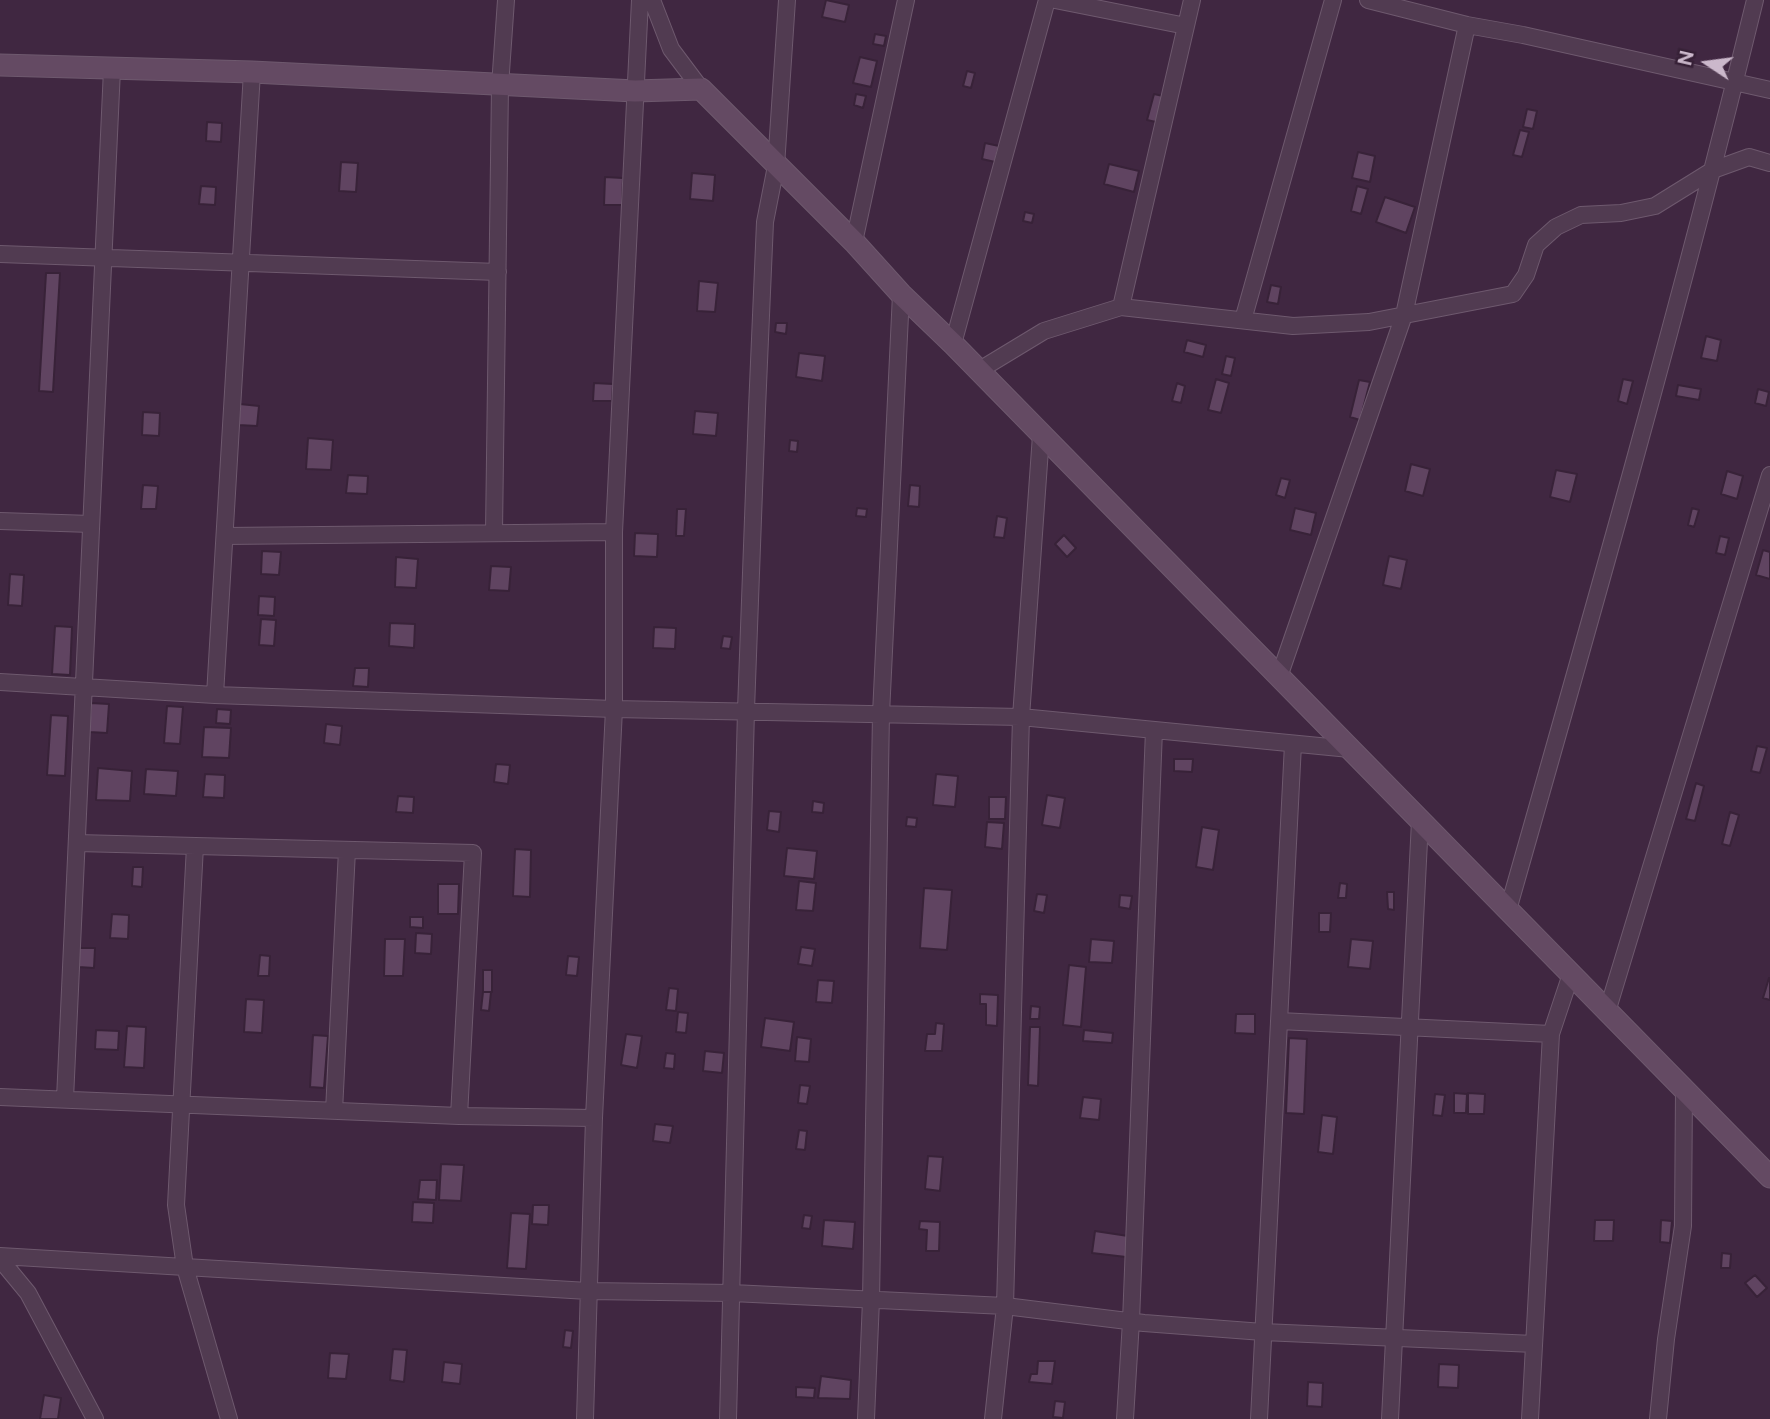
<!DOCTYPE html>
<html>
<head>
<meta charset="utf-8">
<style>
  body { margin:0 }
  #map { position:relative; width:1770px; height:1419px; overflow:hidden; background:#402741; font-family:Figtree,sans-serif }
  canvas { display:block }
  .north { position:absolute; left:1672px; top:28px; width:70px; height:70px; -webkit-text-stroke:5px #362036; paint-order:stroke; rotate:283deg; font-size:19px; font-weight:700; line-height:28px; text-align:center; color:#cbb8cb }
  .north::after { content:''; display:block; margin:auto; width:24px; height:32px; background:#cbb8cb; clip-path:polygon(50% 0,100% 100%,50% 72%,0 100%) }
</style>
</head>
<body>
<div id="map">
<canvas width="1770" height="1419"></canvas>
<div class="north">N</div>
</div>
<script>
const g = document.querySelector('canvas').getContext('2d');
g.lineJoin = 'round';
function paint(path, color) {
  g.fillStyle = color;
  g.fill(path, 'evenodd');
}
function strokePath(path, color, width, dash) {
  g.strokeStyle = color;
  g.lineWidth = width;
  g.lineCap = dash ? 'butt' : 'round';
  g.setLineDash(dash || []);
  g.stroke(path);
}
const building = new Path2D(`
  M826 0 849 5 845 22 822 17Z
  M875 34 886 36 884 46 873 44Z
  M860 57 877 61 871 87 853 83Z
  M967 71 975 73 971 88 963 86Z
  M856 94 866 96 863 108 854 105Z
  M1154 94 1163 96 1156 122 1147 120Z
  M1527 109 1537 111 1533 129 1523 127Z
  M207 122 222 123 221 142 206 141Z
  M1520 130 1529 132 1522 157 1513 155Z
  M985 143 999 146 995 162 982 159Z
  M1358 152 1375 156 1370 182 1352 178Z
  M341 162 358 163 356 192 339 191Z
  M1109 164 1139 171 1134 192 1104 184Z
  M692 173 715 175 713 201 690 199Z
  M605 177 623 178 622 205H604Z
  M201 186 216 187 215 205 199 204Z
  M1357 186 1368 189 1361 214 1351 211Z
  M1385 197 1415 207 1406 233 1376 222Z
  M1025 212 1034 214 1032 223 1023 221Z
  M46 273H60L53 392 39 391Z
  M699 281 718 283 715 312 697 311Z
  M1271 285 1281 287 1278 304 1267 302Z
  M776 323H787L786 334 775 332Z
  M1706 336 1721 340 1717 361 1701 358Z
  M1187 340 1206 345 1203 357 1184 352Z
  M799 353 825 356 822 381 796 377Z
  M1226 356 1235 358 1231 376 1222 374Z
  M1216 379 1229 383 1221 413 1208 410Z
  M1623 379 1633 381 1627 404 1618 401Z
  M1359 380 1370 382 1360 420 1350 417Z
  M594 383 613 384 612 401H593Z
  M1177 383 1185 386 1181 403 1172 401Z
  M1678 385 1701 389 1699 400 1676 396Z
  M1758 389 1769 392 1766 406 1755 403Z
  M240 404 259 406 257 426 238 425Z
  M695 411 718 413 716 436 693 434Z
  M143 412 160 413 159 436 142 435Z
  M308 438 333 440 331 470 306 469Z
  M790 440 798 441 797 452 789 451Z
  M1411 464 1430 469 1423 496 1405 491Z
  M1556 470 1577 474 1570 502 1550 497Z
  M1727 471 1743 476 1737 499 1721 494Z
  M348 475 368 476 367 494 346 493Z
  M1281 478 1290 480 1285 498 1276 495Z
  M143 485 158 486 156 509H141Z
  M910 485 920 486 919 507 908 506Z
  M857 508 867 509 866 517 856 516Z
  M1295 508 1316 513 1311 535 1290 530Z
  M1692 508 1699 510 1694 527 1688 525Z
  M677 509H686L684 536H676Z
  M997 516 1007 518 1004 538 994 537Z
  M635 533 658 534 657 557 634 556Z
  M1064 535 1076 548 1067 557 1055 544Z
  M1720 536 1729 538 1725 555 1716 553Z
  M1763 550 1770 552V579L1756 575Z
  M262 551 281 552 279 575 261 574Z
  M1389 556 1407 560 1401 589 1383 585Z
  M396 557 418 559 416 588 395 587Z
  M491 566 511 567 509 591 489 590Z
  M10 574 24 575 22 606 8 605Z
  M259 596 275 597 274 616 258 615Z
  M261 619 276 620 274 646 259 645Z
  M390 623 415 624 414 648 389 646Z
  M55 626 72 627 70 675 52 674Z
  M654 627 676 628 675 649 653 648Z
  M723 636 732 637 730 649 721 648Z
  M355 668H369L368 687 353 686Z
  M91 703 109 704 107 733 89 732Z
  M167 706 183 707 180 744 164 743Z
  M217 709 231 710 230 724 216 723Z
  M51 715 68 716 65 776 47 775Z
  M326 724 342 726 340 745 324 743Z
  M204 727 231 728 229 758 202 757Z
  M1757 746 1767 748 1760 773 1751 771Z
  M1174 759H1193L1192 772 1174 771Z
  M496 764 510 765 508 784 494 782Z
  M98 768 132 771 130 801 96 800Z
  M146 769 178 771 176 796 144 794Z
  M205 774 225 775 224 798 203 797Z
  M936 774 958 776 955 807 933 805Z
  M1696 783 1704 786 1695 821 1686 819Z
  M1047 795 1065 798 1060 828 1042 825Z
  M398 796 414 797 413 813 396 812Z
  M989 797H1006L1005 819H989Z
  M813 801 824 803 823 813 812 812Z
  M769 811 781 812 779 832 767 830Z
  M1730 812 1739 815 1730 846 1722 844Z
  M907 817 917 818 916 827 906 826Z
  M987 822 1004 823 1002 849 985 847Z
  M1202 827 1219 830 1213 870 1196 867Z
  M787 848 817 851 814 879 784 876Z
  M515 849 531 850 530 897 513 896Z
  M133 867H143L142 887 132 886Z
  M799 881 816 883 813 911 796 910Z
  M1340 883 1347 884 1346 898H1338Z
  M438 884H459L458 914H438Z
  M924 888 952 890 947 950 920 948Z
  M1387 892H1394V910L1388 909Z
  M1037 894 1047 895 1044 913 1034 911Z
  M1120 895 1132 896 1130 909 1119 907Z
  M1319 913H1331L1330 932H1319Z
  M112 914 129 915 128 939 110 938Z
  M410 917H423V928L410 927Z
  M416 933 432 934 431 954 415 953Z
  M385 939H405L403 976H384Z
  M1091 939 1114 941 1112 963 1089 962Z
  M1351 939 1373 941 1370 969 1348 967Z
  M801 947 815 949 812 966 798 964Z
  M79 948H95L94 968 78 967Z
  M260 955 270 956 269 976H258Z
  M568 956 579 957 577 976 566 975Z
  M1069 965 1086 967 1081 1027 1063 1025Z
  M483 970H492V992H483Z
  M1769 978H1770V1000L1763 998Z
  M818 980 834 981 832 1003 816 1002Z
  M669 988 678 989 676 1011 666 1010Z
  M483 992H491L489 1011 481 1010Z
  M980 994 998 995 997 1026 986 1025V1004H980Z
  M246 999 264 1000 262 1033 244 1032Z
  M1031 1006 1040 1007 1039 1019H1030Z
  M678 1012 688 1013 686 1033 676 1032Z
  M1236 1014H1255V1034L1235 1033Z
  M765 1018 794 1022 790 1051 761 1047Z
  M936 1023 944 1024 942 1051H925L927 1034H935Z
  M127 1026 146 1027 144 1068 124 1067Z
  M1030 1027H1040L1038 1086 1028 1085Z
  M96 1030 119 1031 118 1050 95 1049Z
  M1084 1030 1113 1033 1112 1043 1083 1041Z
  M626 1034 642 1036 637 1068 621 1065Z
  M313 1035 328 1036 324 1088 310 1087Z
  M797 1037 811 1039 809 1062 795 1061Z
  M1289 1038 1307 1039 1304 1114 1286 1113Z
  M705 1051 724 1053 722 1073 703 1071Z
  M666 1053 675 1054 674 1069 664 1068Z
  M800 1085 810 1086 807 1104 798 1103Z
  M1454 1093 1467 1094 1466 1113H1454Z
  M1468 1093 1485 1094 1484 1114H1468Z
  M1435 1094 1445 1095 1442 1116 1433 1115Z
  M1083 1097 1101 1099 1099 1120 1080 1118Z
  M1322 1115 1337 1117 1333 1154 1318 1152Z
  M655 1124 673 1126 670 1143 653 1141Z
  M799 1130 807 1131 805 1150 796 1149Z
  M928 1156 943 1157 940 1191 925 1189Z
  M441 1164 464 1165 461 1201 439 1200Z
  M420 1180H437L436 1200 418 1199Z
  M413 1202 434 1203 433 1223 412 1222Z
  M533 1205H549L548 1225 532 1224Z
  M511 1213 530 1214 526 1269 507 1268Z
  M804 1215 812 1216 810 1229 802 1228Z
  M824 1220 855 1222 853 1249 822 1246Z
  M1595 1220H1614L1613 1241H1594Z
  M1661 1220 1672 1221 1670 1243 1660 1242Z
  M920 1221 940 1222 939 1251H926L927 1230 919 1229Z
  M1095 1231 1128 1236 1126 1257 1092 1253Z
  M1722 1253 1731 1254 1730 1268H1721Z
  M1755 1275 1767 1288 1757 1297 1745 1283Z
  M565 1330 573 1331 571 1348 563 1347Z
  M393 1349 407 1350 404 1382 390 1380Z
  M330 1353 349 1354 346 1379 328 1378Z
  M1038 1361H1055L1052 1384 1029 1382 1031 1374H1037Z
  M444 1362 462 1364 460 1384 442 1382Z
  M1439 1364 1459 1365 1458 1388 1438 1387Z
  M821 1376 851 1380 850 1399 818 1398Z
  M1308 1382 1323 1383 1322 1407 1307 1406Z
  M796 1387 815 1388 814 1398 796 1397Z
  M44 1395 61 1398 58 1419H40Z
  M1055 1401 1065 1402 1063 1418 1053 1417Z`);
const street = new Path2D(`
  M652 0 671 49 701 89
  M1055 0 1186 26
  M1368 0 1467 25 1523 35 1770 90
  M854 242 906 0
  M0 254 498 272
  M1121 307 1192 0
  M1243 320 1333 0
  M953 344 1047 0
  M978 371 1044 331 1121 307 1293 326 1369 322 1513 294 1526 275 1536 245 1556 227 1581 215 1621 213 1655 206 1713 170 1749 157 1770 163
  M0 521 91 524
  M494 532 500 86 506 0
  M225 536 614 532
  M1279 677 1404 315 1467 25
  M0 682 215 695 614 709 1021 717 1350 749
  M215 695 252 72
  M77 843 473 853 459 1116
  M195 846 176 1205 185 1267 229 1419
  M1508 910C1594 608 1680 306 1755 0
  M1607 1012 1770 475
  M1279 1021 1551 1034
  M0 1097 459 1116 594 1118
  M65 1099 112 69
  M334 1111 347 850
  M0 1256 588 1291 732 1293 1005 1306 1144 1323 1263 1332 1534 1344
  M0 1259 28 1293 95 1419
  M585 1419 594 1118 614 709V532L640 0
  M728 1419 746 710 757 409 765 222 776 166 787 0
  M866 1419 871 1300 881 714 901 294
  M993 1419 1005 1306 1021 717 1041 435
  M1125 1419 1131 1321 1154 730
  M1259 1419 1293 744
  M1390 1419 1420 821
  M1530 1419 1551 1034 1571 974
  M1658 1419 1666 1339 1683 1226 1684 1090`);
const secondary = new Path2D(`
  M0 65 252 72 635 91 701 89 854 242 901 294 953 344 1770 1177`);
paint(building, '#604461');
strokePath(building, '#382238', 2);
strokePath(street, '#6e596e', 18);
strokePath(secondary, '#6e596e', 23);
strokePath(street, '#513b51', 16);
strokePath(secondary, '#644a63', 21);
</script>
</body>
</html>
